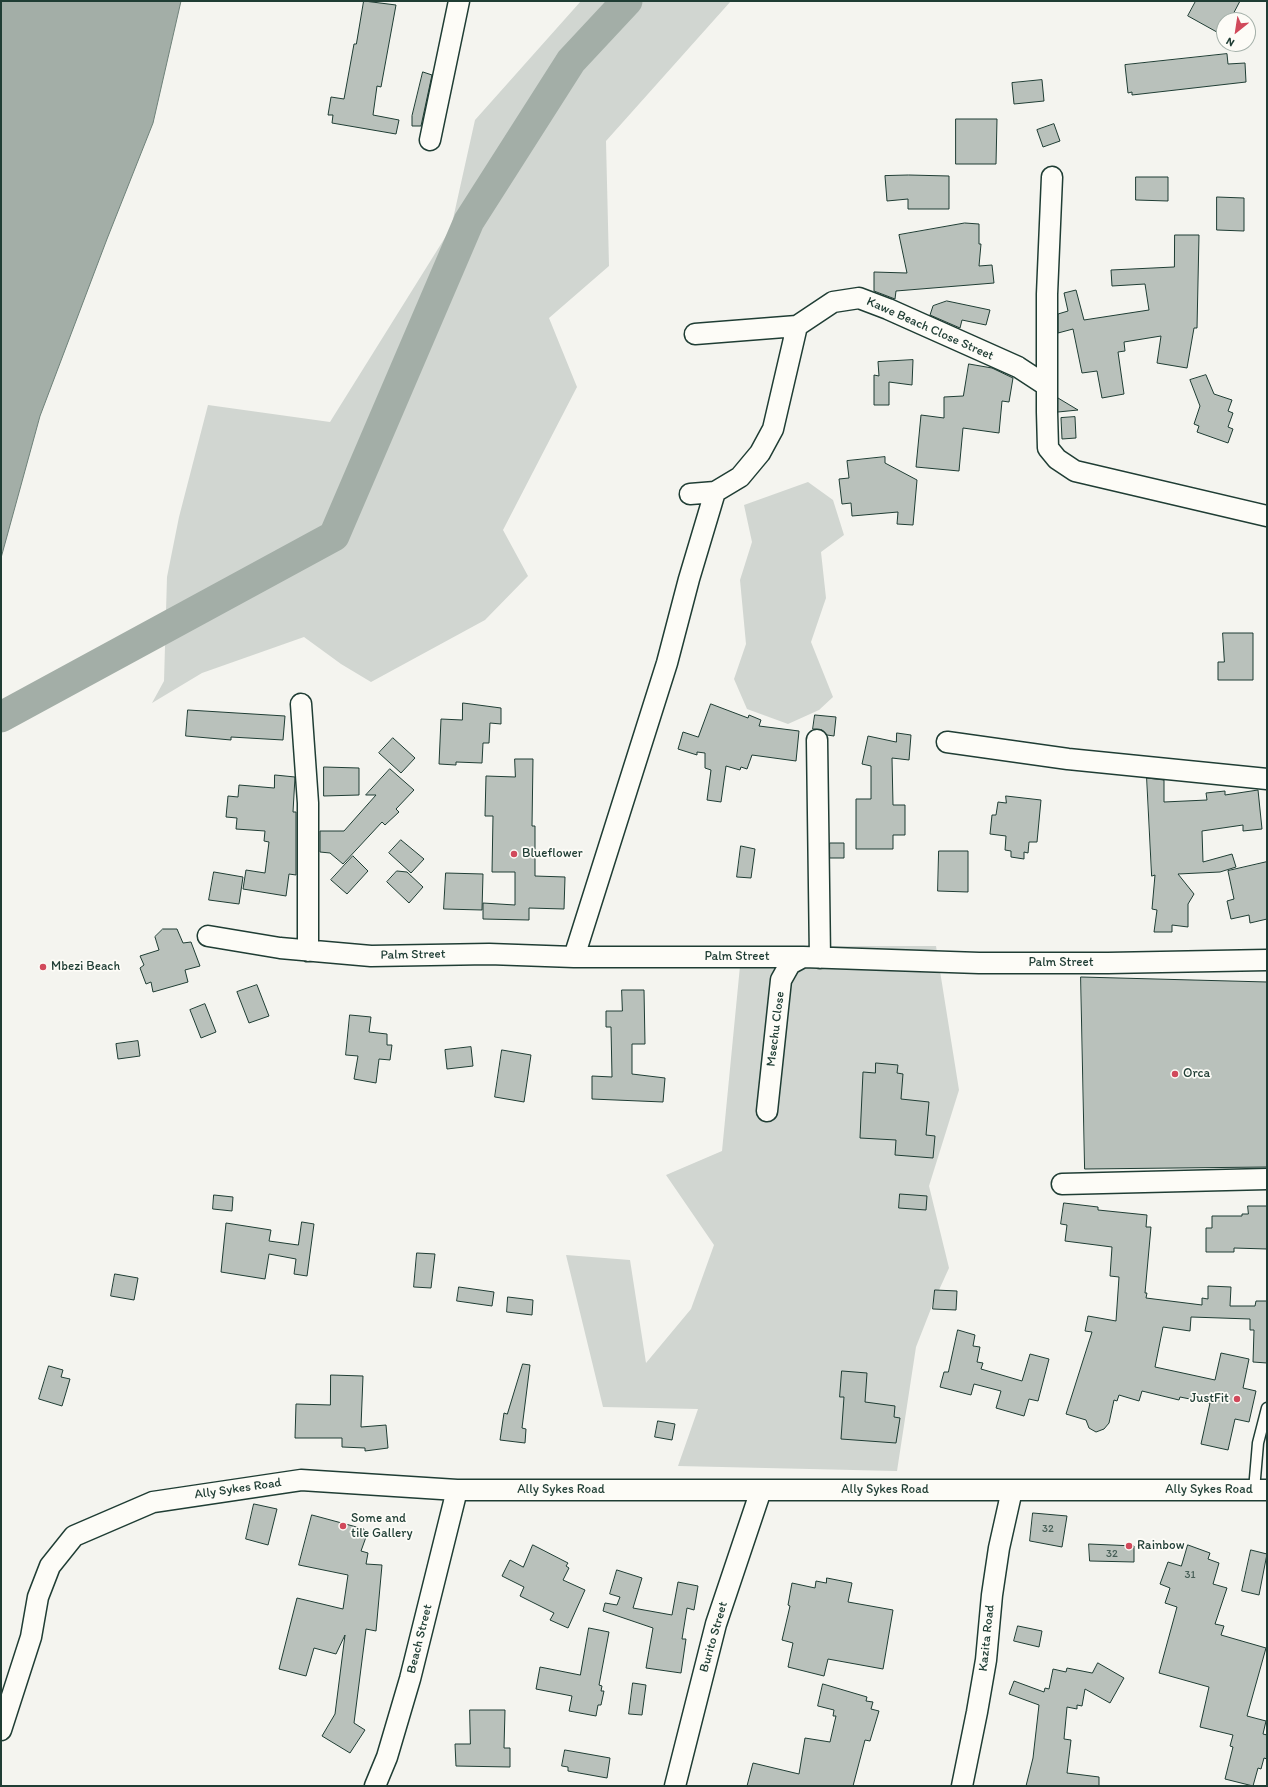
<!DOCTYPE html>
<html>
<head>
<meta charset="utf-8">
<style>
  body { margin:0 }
  #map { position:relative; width:1268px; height:1787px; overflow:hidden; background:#f4f4ef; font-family:Itim,sans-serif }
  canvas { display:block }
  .frame { position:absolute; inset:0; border:2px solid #1f3d34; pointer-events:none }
  .north { position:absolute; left:1216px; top:12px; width:40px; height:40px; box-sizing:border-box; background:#fdfcf7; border:1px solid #a4b0a9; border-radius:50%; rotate:210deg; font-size:11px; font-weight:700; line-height:16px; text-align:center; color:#1f3d34 }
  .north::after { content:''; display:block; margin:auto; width:14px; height:18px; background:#d1495b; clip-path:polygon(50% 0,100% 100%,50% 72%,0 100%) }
</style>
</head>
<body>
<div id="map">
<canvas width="1268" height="1787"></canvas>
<div class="frame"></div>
<div class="north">N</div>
</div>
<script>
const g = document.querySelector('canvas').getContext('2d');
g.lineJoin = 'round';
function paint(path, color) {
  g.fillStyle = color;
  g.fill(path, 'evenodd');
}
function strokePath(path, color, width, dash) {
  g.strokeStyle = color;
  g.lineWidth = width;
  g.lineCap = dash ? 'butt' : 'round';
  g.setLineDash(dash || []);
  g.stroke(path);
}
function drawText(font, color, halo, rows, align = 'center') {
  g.font = font + ' Itim,sans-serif';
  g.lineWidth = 3.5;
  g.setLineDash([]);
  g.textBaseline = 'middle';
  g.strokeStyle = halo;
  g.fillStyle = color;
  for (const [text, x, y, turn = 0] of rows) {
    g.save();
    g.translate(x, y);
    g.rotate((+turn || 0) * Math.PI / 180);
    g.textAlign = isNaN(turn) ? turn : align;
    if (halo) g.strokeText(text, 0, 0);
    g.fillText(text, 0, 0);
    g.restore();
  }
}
const green = new Path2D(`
  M581 1H731L606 141 609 266 549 318 577 387 503 530 528 576 485 620 371 682 341 664 304 637 202 673 152 703 164 681 167 577 179 517 208 405 330 422 451 228 475 120Z
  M808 482 833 500 844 535 821 552 826 598 811 642 833 697 819 710 788 724 747 709 734 679 746 644 740 580 752 542 744 505Z
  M787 946H936L959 1090 929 1186 949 1268 934 1301 916 1347 897 1471 678 1466 698 1409 603 1407 566 1255 630 1260 646 1363 691 1309 714 1245 666 1175 722 1151 740 966 771 950Z`);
const water = new Path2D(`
  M1 1H181L153 123 107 239 40 416 1 558Z`);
const river = new Path2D(`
  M1 717 334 536 469 221 571 61 627 1`);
const building = new Path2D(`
  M364 1 396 5 381 87 377 86 373 115 399 120 396 134 332 123 333 115H328L331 97 344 99 354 44H356Z
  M1196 1H1240L1230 20H1224V36L1188 16Z
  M1227 54 1228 64 1245 63 1246 82 1132 95V92L1128 93 1125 65Z
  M423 72 432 75 421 126H412V116Z
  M1042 80 1044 101 1014 104 1012 83Z
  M956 119H997L996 164H956Z
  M1054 124 1060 141 1043 147 1037 130Z
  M909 175 949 176V209H908V199L887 201 885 176Z
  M1136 177H1168V201L1136 200Z
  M1217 197 1244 198V231L1217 230Z
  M965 223 979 224V244H981L979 266 992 265 994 283 896 291 895 299 874 291V272L907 273 899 235Z
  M1175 235H1199L1197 328H1194L1187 368 1157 363 1161 336 1124 342 1125 351 1118 352 1124 394 1102 398 1097 371 1082 373 1073 329 1058 333V314L1068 311 1064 293 1076 290 1084 320 1149 310 1145 284 1112 286 1111 270 1174 267Z
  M947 301 990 310 986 325 962 320 960 328 930 315 933 306Z
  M913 360 912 385 889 382V405H874V375L879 376 878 362Z
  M969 364 992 368 1013 378 1009 402 1002 401 999 433 963 428 959 471 916 467 921 415 944 418V397L963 396Z
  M1206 375 1214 394 1232 400 1228 411 1233 413 1228 427 1233 429 1228 443 1197 432 1199 426 1194 424 1200 406 1190 380Z
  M1058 398 1078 410 1058 412Z
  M1075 417 1076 438 1062 439 1061 418Z
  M885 457V463L917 480 913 525 897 524 898 512 852 516 851 503 842 504 839 479 849 478 847 461Z
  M1223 633H1253V680H1218V662H1224Z
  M463 703 501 708V724L490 723 489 743H483L482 763 456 762V765L439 764 441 719 462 720Z
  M711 704 748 718 749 715 761 720 759 726 799 731 796 761 752 755 747 769 741 767 740 770 726 766 721 802 707 800 711 770 705 768V753L697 752V755L678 749 683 732 698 737Z
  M188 710 285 716 283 740 231 737V740L186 736Z
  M815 715 836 717 834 736 827 735 822 730 813 729Z
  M897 733 911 735 909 760 892 758 893 805H905V835H893V849H856V799H871V766L862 764 868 736 896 742Z
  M393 738 415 758 401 773 379 753Z
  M515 759H533L532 826H535V876L565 877 564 909 529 908V920L483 919V903L515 905V872H492L493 816H485L486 776 515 777Z
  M324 767 359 768V795L324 796Z
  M390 769 414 790 396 809 399 812 385 825 382 822 343 864 330 853 320 852V831H344L376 795H366Z
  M275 775 295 777 293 812H296V875L289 874 286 896 243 889 246 870 265 873 269 842 264 841 265 831 236 829 237 818 226 817 228 796 238 797 239 785 274 788Z
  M1147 778 1164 780V802L1207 800 1206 793 1225 791V795L1258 790 1262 829 1243 831V825L1202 831 1203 862 1232 854 1236 867 1220 872 1178 874 1194 894 1188 904V927L1172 925V932H1154L1157 910 1152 909 1155 875 1152 876Z
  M1006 796 1041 800 1037 842H1029L1028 853 1024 852V859L1011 857V851L1005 850 1006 836 990 834 992 815H996L998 802 1006 803Z
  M401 840 424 859 411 873 389 853Z
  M830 843H844V858H830Z
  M741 846 755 849 751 878 737 877Z
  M939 851H968V892L938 891Z
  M353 856 368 871 347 894 331 880Z
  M1267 862V919L1250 923 1249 915 1231 919 1227 901 1234 899 1228 871Z
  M397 871 407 872 423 887 409 903 387 882Z
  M214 872 243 877 239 904 209 900Z
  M446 873 483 874 482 910 444 909Z
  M163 929H177L183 943 191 942 200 966 185 970 188 982 153 992 151 982 146 984 140 968 144 965 140 956 159 950 155 937Z
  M1081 977 1267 982V1167L1085 1169Z
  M257 985 269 1016 249 1023 237 992Z
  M622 990H644L645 1044H632V1074L665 1078 663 1102 592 1099V1076L612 1077 611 1027H606V1011H622Z
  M205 1004 216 1032 201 1038 190 1010Z
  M350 1015 371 1017 369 1032 387 1034V1045H392L390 1060 379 1059 376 1083 354 1079 358 1056 346 1055Z
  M138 1041 140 1056 118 1059 116 1044Z
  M471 1047 473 1066 447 1069 445 1050Z
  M502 1050 531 1055 524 1102 495 1097Z
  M876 1063 898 1065 897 1073 903 1074 901 1099 929 1102 926 1135 935 1136 933 1158 895 1155 896 1140 860 1138 863 1072 875 1073Z
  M900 1194 927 1196 926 1210 899 1208Z
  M214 1195 233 1197 232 1211 213 1209Z
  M1064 1203 1098 1207V1210L1147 1215 1146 1227H1151L1145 1293H1147L1146 1298 1202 1305V1298L1208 1299V1286L1231 1287 1230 1306H1255L1256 1301H1267V1363L1253 1362 1254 1330H1250V1319L1191 1317 1190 1331 1163 1327 1155 1367 1215 1380 1221 1353 1249 1359 1243 1388 1256 1391 1249 1422 1235 1419 1228 1450 1201 1444 1210 1403 1180 1397 1179 1400 1142 1391 1139 1401 1119 1395 1117 1401 1114 1400 1109 1423 1104 1429 1096 1432 1089 1428 1086 1420 1066 1414 1092 1332 1085 1331 1088 1316 1116 1321 1119 1277 1110 1276 1112 1247 1065 1241 1067 1225 1061 1224Z
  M1248 1206H1267V1249L1234 1248V1252H1206V1228H1212V1216H1242V1214H1248Z
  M302 1222 314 1224 307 1276 294 1274 296 1259 269 1254 265 1279 221 1272 226 1223 271 1230 269 1241 298 1245Z
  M417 1253 435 1254 431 1288 414 1287Z
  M115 1274 138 1278 134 1300 111 1296Z
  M459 1287 494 1292 492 1306 457 1301Z
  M935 1290 957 1291 956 1310 933 1309Z
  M508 1297 533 1300 532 1315 507 1312Z
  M958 1330 975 1335 973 1346 980 1347 977 1362 983 1363 981 1369 1022 1381 1030 1354 1049 1359 1038 1401 1029 1399 1024 1416 996 1408 1001 1391 974 1384 971 1395 940 1387 944 1372H948Z
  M523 1364 530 1365 522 1428 526 1429 525 1443 500 1440 504 1413 507 1414Z
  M49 1366 63 1370 61 1377 70 1379 62 1406 39 1399Z
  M842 1371 867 1373 865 1402 895 1406 894 1417 900 1418 896 1443 841 1439 844 1397H840Z
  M331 1375 363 1376 361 1427 386 1425 388 1448 365 1451V1448L342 1447V1438H295L296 1404 330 1405Z
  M658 1421 675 1424 672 1440 655 1437Z
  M254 1504 277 1509 268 1545 246 1539Z
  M1033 1513 1067 1516 1062 1547 1030 1541Z
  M312 1515 364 1529 363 1534 366 1537 361 1551 368 1553 366 1564 382 1565 376 1631 366 1629 354 1723 365 1730 350 1753 322 1736 335 1714 345 1635 336 1654 314 1648 306 1676 279 1669 297 1598 343 1609 348 1575 299 1565Z
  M1089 1544 1134 1546V1562L1090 1561Z
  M533 1545 568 1563 566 1566 569 1568 563 1580 585 1590 568 1628 550 1620 554 1613 520 1596 524 1587 502 1576 510 1560 523 1567Z
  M1188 1545 1210 1553 1208 1559 1219 1563 1213 1584 1227 1588 1215 1624 1224 1626 1221 1635 1266 1648 1247 1716 1266 1721 1263 1734 1267 1735V1759L1264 1758 1261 1769 1258 1768 1253 1786 1225 1779 1233 1747 1230 1746 1233 1735 1200 1727 1209 1687 1159 1673 1177 1607 1165 1603 1170 1588 1160 1584 1168 1562 1181 1566Z
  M1251 1550 1267 1554 1259 1595 1242 1591Z
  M617 1570 642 1578 633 1608 672 1615 678 1582 698 1586 694 1610 687 1608 682 1639H686L681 1673 646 1668 653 1628 603 1611 605 1603 617 1605 620 1597 610 1594Z
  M827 1578 852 1583 848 1602 893 1610 883 1669 828 1659 824 1676 788 1667 793 1643 782 1640 790 1606 788 1605 792 1583 815 1588 816 1581 826 1583Z
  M1018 1626 1042 1631 1039 1647 1014 1641Z
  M589 1628 609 1632 599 1685 602 1686 601 1691H604L601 1705H598L596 1716 569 1711 572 1696 536 1689 540 1667 580 1675Z
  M1098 1663 1124 1678 1110 1703 1085 1689 1082 1706 1077 1705V1709L1067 1707 1064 1739 1071 1740 1067 1773 1099 1777V1786H1026L1033 1758 1039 1705 1009 1694 1014 1681 1044 1692 1045 1688 1049 1689 1053 1669 1066 1672 1067 1668 1092 1673Z
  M633 1683 646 1685 642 1715 629 1714Z
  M823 1684 867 1697 866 1701 873 1702 871 1709 879 1711 870 1741 865 1740 853 1786H747L753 1763 799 1774 805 1738 830 1742 836 1716H833L834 1710 818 1706Z
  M470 1710H505L504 1748H510V1767L456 1766 455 1744H470Z
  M565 1750 610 1758 607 1778 568 1771V1767L562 1766Z`);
const service = new Path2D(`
  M1254 1490 1258 1443 1267 1408`);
const minor = new Path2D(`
  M430 140 459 1
  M1052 177 1047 294V412L1048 448 1057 459 1075 471 1267 516
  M695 334 797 326 833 302 859 298 888 309 1018 367 1047 386
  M690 494 715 492 740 477 760 453 773 429 797 326
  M301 704 308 803V951
  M817 740 820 958
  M947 742 1068 759 1267 779
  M208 936 280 948 371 956 489 954 574 957H803L979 963H1108L1267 960
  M574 957 667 663 689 579 715 492
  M767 1111 781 980 790 964 803 957
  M1062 1184 1267 1179
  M1 1730 31 1637 38 1597 50 1566 74 1536 153 1502 301 1480 457 1490H1267
  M375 1786 387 1757 410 1679 457 1490
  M675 1786 716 1624 761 1490
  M962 1786 977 1712 986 1660 992 1595 999 1548 1012 1490`);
const markers = [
  [514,854,4,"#d1495b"],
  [43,967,4,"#d1495b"],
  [1175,1074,4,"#d1495b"],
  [1237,1399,4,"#d1495b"],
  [343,1526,4,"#d1495b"],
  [1129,1546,4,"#d1495b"]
];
const numberNames = [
  ["32",1048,1529],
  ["32",1112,1554],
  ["31",1190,1575]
];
const streetNames = [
  ["Kawe Beach Close Street",930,329,24],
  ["Palm Street",413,955,-1],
  ["Palm Street",737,957],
  ["Palm Street",1061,963],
  ["Msechu Close",776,1029,-83],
  ["Ally Sykes Road",238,1489,-8],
  ["Ally Sykes Road",561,1490],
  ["Ally Sykes Road",885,1490],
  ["Ally Sykes Road",1209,1490],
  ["Burito Street",714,1637,-74],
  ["Kazita Road",987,1638,-84],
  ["Beach Street",420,1639,-76]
];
const poiNames = [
  ["Blueflower",522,854],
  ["Mbezi Beach",51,967],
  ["Orca",1183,1074],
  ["JustFit",1229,1399,"right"],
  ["Some and",351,1519],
  ["tile Gallery",351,1534],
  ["Rainbow",1137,1546]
];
paint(green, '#d1d6d1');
paint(water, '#a3aea7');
strokePath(water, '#6e8179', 1);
strokePath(river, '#a3aea7', 31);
paint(building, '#b9c1bb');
strokePath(building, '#1f3d34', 1);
strokePath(service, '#1f3d34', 13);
strokePath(minor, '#1f3d34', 23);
strokePath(service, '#fdfcf7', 10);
strokePath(minor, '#fdfcf7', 20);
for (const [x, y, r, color] of markers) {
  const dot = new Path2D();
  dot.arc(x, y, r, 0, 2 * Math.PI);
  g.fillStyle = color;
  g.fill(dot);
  strokePath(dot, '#fdfcf7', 1.5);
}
drawText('11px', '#465e56', null, numberNames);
drawText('13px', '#1f3d34', '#fdfcf7', streetNames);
drawText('13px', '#1f3d34', '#fdfcf7', poiNames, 'left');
</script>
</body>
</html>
